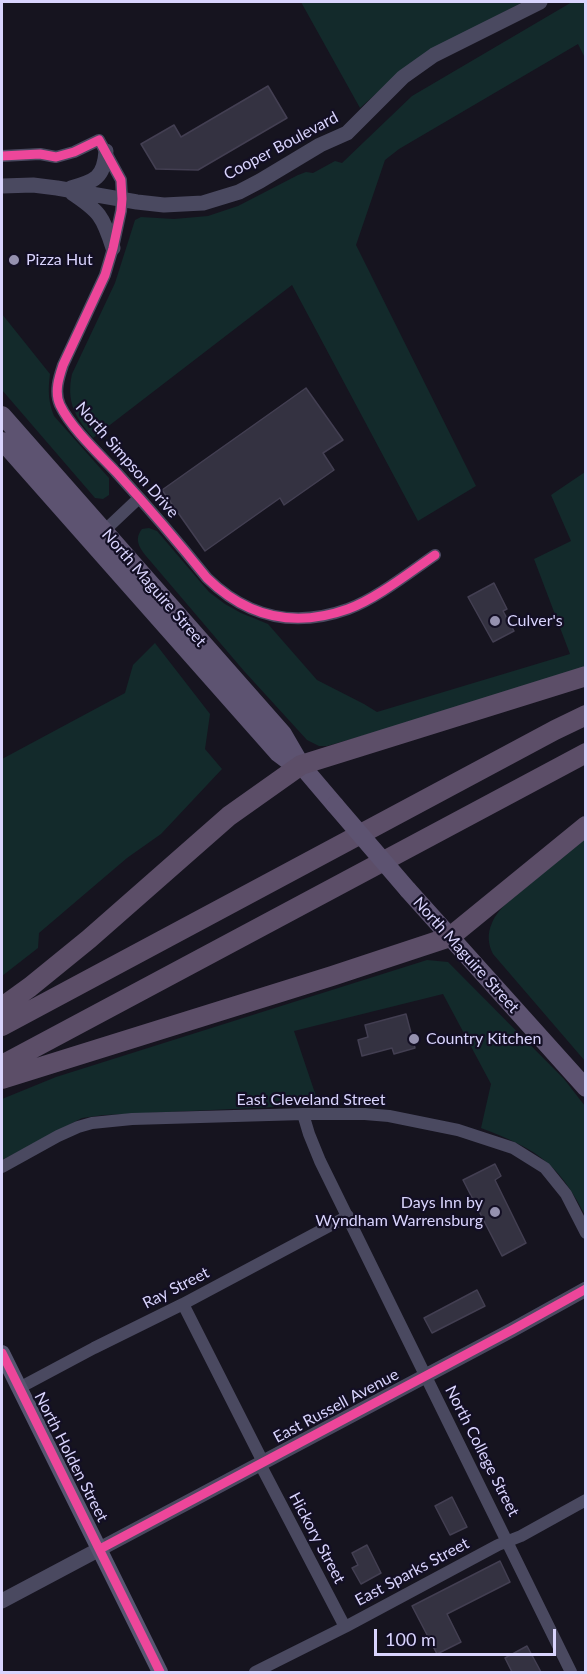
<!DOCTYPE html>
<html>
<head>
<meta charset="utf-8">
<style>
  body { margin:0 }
  #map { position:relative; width:587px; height:1674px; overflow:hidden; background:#16141f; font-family:Lato,sans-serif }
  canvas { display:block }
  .frame { position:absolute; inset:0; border:3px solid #d9d4fd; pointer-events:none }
  .scale { position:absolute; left:374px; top:1629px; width:182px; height:27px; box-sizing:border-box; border:3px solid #d9d4fd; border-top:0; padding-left:8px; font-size:18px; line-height:21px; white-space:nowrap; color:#d9d4fd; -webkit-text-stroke:4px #130f24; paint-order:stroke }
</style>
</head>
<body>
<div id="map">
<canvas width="587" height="1674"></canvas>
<div class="frame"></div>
<div class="scale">100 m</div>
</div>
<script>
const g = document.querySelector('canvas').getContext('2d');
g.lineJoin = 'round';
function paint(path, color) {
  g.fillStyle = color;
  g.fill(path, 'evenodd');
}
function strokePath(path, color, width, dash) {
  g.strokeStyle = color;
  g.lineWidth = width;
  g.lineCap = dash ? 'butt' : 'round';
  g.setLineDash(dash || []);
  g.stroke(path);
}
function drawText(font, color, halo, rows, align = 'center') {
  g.font = font + ' Lato,sans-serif';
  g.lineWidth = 4.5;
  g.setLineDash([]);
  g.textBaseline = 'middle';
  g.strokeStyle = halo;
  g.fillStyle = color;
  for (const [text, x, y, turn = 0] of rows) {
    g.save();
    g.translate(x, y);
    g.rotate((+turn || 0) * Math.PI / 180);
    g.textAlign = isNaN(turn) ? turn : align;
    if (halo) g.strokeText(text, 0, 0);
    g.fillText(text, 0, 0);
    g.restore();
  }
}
const green = new Path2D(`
  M301 2H523L458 36 388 83 360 108Z
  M572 2H585V58L578 44 399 149 385 160 356 245 476 486 418 521 292 285 93 438C75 417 66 402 72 374L115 283 135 220 141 217 174 219 208 216 238 206 298 175 306 172 313 173 335 161 342 163 412 96Z
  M2 314 50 374C48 390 48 401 54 416L109 478V495L103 499 95 498 2 390Z
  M585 472V670L467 706 327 746H319L307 740 244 671 146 556C139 547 134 539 142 529L149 528 157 531 209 592 225 604 241 613 268 624 317 680 364 704 377 712 570 654 534 559 571 541 551 495Z
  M155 643 210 714 205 749 222 769 161 834 127 858 39 933 38 948 2 976V759L125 693 133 665Z
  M585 838V1061L493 954C488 944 487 934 492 923 499 906 518 894 531 883 549 868 567 853 585 838Z
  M427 960 448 962 564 1079 585 1106V1215C558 1162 536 1149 481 1128L491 1084 443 994 294 1031 319 1105 104 1115 82 1118 2 1160V1099L56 1077Z`);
const building = new Path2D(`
  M268 86 287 118 198 170 156 169 141 144 174 125 181 137Z
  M306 388 343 440 323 453 334 470 284 505 280 498 205 551 162 490Z
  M494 583 507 609 503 611 514 631 493 642 468 597Z
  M406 1014 415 1048 394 1054 392 1048 362 1056 358 1040 368 1037 365 1025Z
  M495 1164 501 1176 495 1180 526 1243 502 1256 463 1180Z
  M477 1290 485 1306 432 1333 424 1318Z
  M452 1497 467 1527 450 1535 435 1506Z
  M367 1545 381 1573 361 1584 352 1568 358 1565 352 1553Z
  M500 1561 510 1582 447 1614 461 1642 437 1654 412 1606Z
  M527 1646 541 1672H512L505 1658Z`);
const minor = new Path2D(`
  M2 156 40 154 56 157 74 152 99 140 121 180 122 199 121 211 113 248 105 275 63 365C59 377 54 392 60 405 71 428 99 454 117 473 148 507 178 542 207 578 248 618 295 628 348 609 376 599 410 572 435 555
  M104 531 139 498
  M303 1114 309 1134 320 1161 571 1672
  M2 1167 58 1136 78 1127 92 1123 132 1119 303 1114H365L389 1116 458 1130 513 1148 545 1168 566 1194 586 1233
  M183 1304 263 1462
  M19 1388 94 1348 183 1304 348 1216
  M260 1464 345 1627
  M255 1672 345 1627 498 1545 521 1536 586 1500`);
const tertiary = new Path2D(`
  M2 186 33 185 57 188 137 202 164 205 203 203 239 192 260 181 320 145 347 133 403 77 434 55 540 2
  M71 188C95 181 104 178 106 151
  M72 193C99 211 103 216 113 248
  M2 1601 512 1330 586 1289`);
const secondary = new Path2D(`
  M2 1353 160 1672`);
const primary = new Path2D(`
  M2 415 283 734 301 765 335 805
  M2 441 278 753 286 759 301 765
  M408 890 586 1088`);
const trunk = new Path2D(`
  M2 1007 30 987 89 939 229 816 301 765 586 676
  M2 1026 555 730 586 715
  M2 1065 586 753
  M2 1079 332 976 450 937 586 826`);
const primaryBridge = new Path2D(`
  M335 805 408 890`);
const cycleway = new Path2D(`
  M2 156 40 154 56 157 74 152 99 140 121 180 122 199 121 211 113 248 105 275 63 365C59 377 54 392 60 405 71 428 99 454 117 473 148 507 178 542 207 578 248 618 295 628 348 609 376 599 410 572 435 555
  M2 1353 160 1672
  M100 1549 512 1330 586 1289`);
const markers = [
  [14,260,6,"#9591af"],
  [495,621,6,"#9591af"],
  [414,1039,6,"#9591af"],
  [495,1212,6,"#9591af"]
];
const streetNames = [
  ["Cooper Boulevard",281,146,-28],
  ["North Simpson Drive",127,460,49],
  ["North Maguire Street",154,588,49],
  ["North Maguire Street",466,955,48],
  ["East Cleveland Street",311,1100],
  ["Ray Street",176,1288,-27],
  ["East Russell Avenue",336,1406,-28],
  ["North College Street",482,1451,63],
  ["North Holden Street",71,1457,63],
  ["Hickory Street",317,1538,62],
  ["East Sparks Street",412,1572,-28]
];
const poiNames = [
  ["Pizza Hut",26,260],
  ["Culver's",507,621],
  ["Country Kitchen",426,1039],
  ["Days Inn by",483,1203,"right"],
  ["Wyndham Warrensburg",483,1221,"right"]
];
paint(green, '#132a2b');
paint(building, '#343241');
strokePath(building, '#433f52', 1.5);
strokePath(minor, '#4a4960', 12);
strokePath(tertiary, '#4a4960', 15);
strokePath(secondary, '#575671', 16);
strokePath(primary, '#5d5371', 18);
strokePath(trunk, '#5c4e68', 20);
strokePath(primaryBridge, '#5d5371', 18);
strokePath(cycleway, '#ed469a', 9);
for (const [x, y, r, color] of markers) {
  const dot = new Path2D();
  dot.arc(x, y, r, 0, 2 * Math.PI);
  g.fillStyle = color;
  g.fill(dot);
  strokePath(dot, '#130f24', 2);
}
drawText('16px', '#d9d4fd', '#130f24', streetNames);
drawText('16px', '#d9d4fd', '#130f24', poiNames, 'left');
</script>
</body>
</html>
